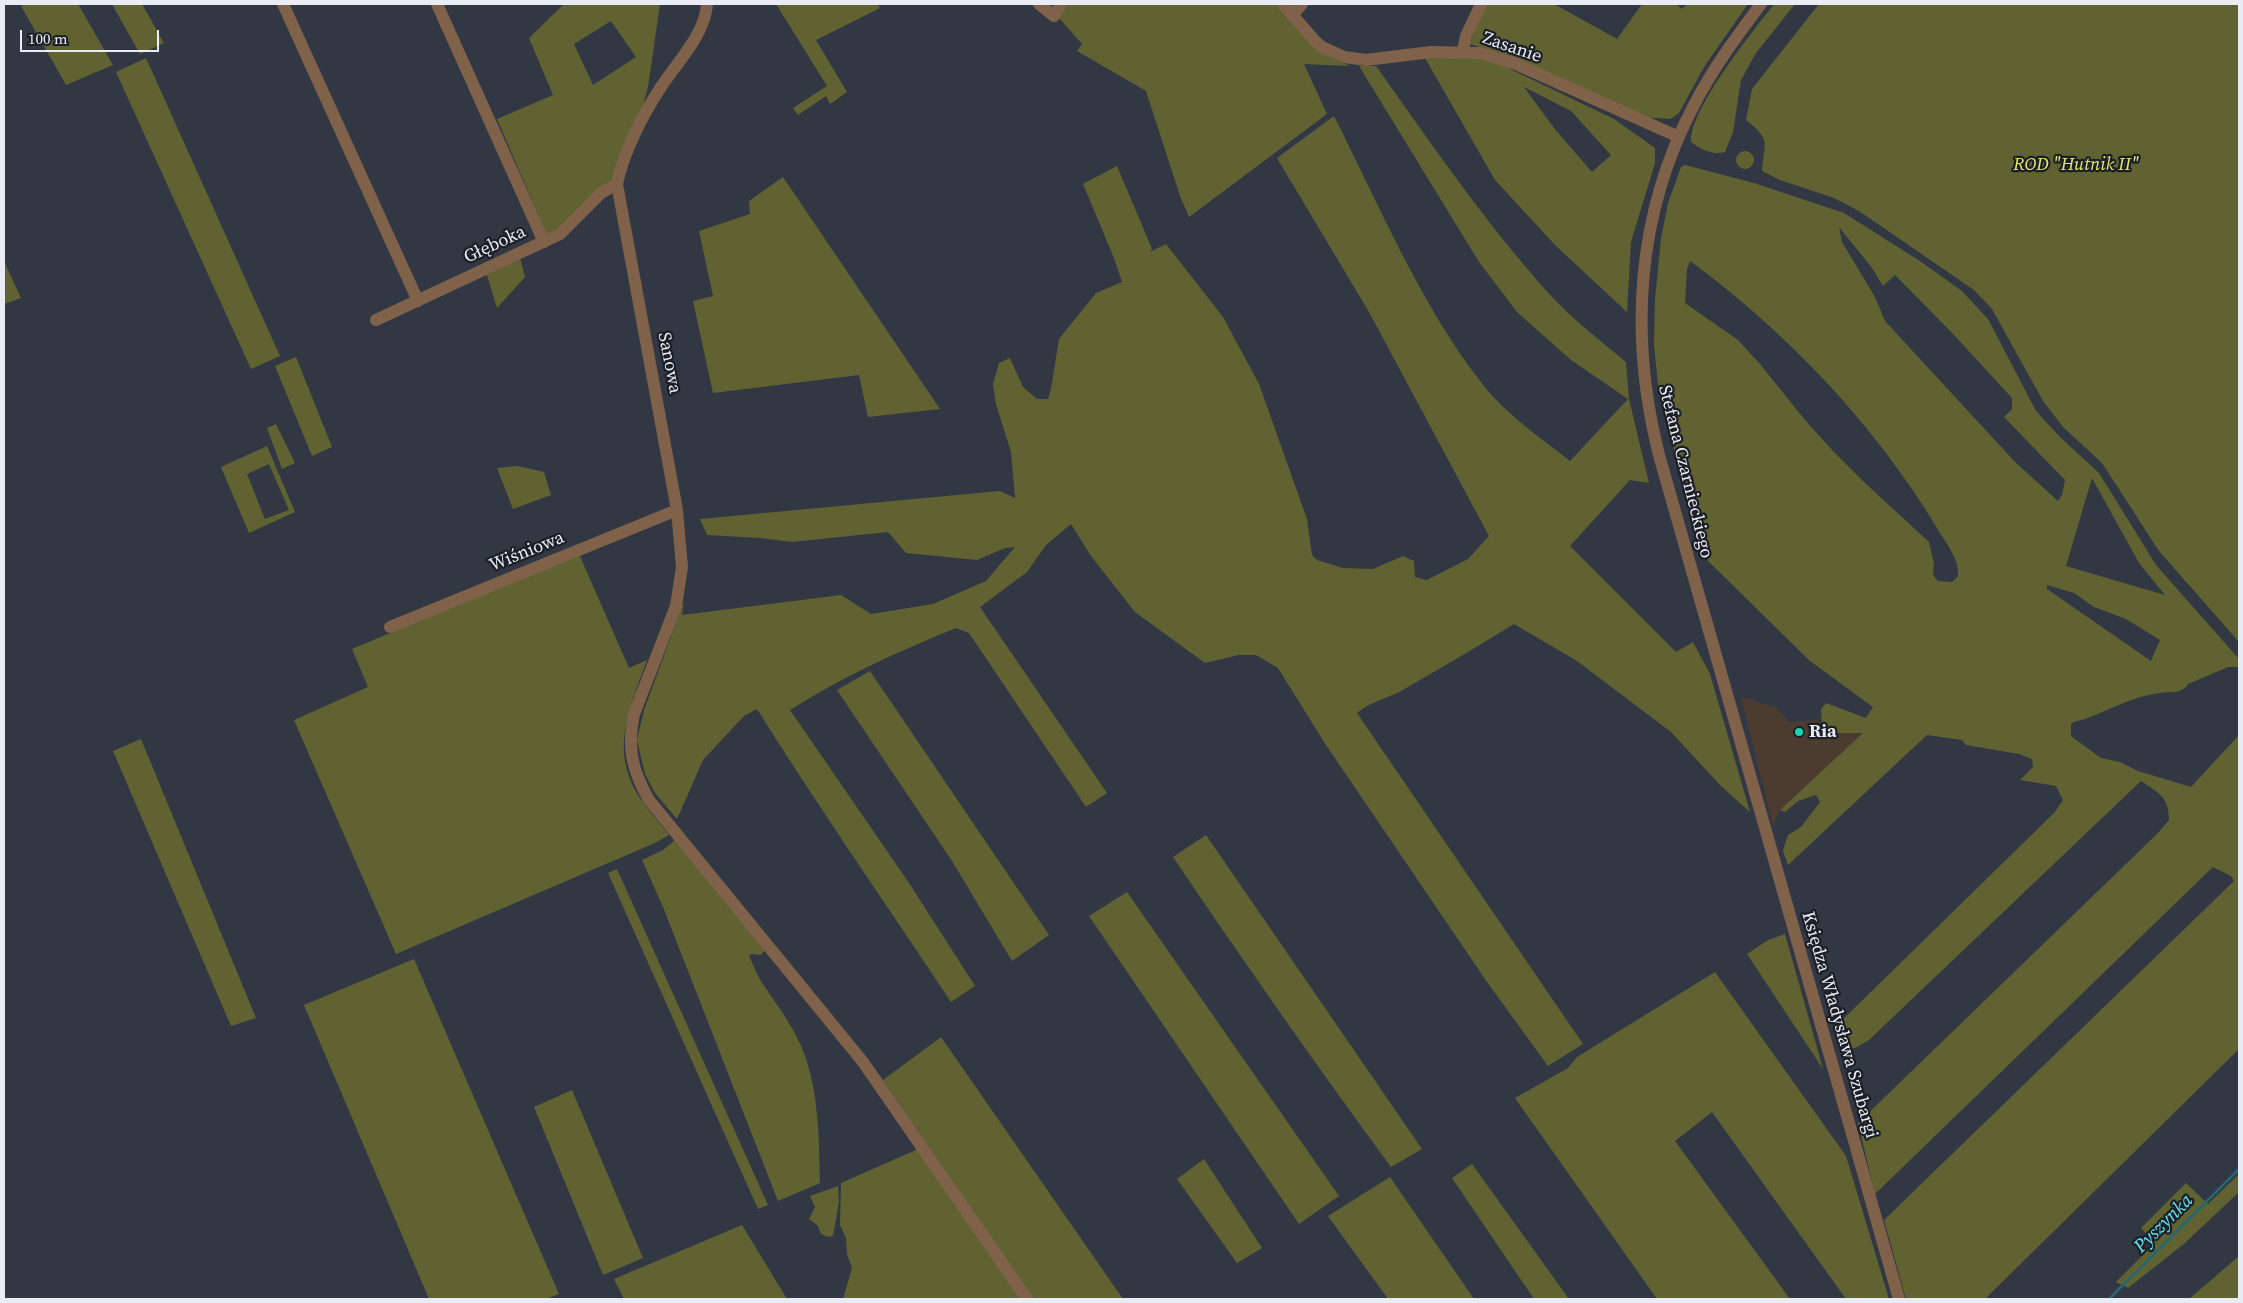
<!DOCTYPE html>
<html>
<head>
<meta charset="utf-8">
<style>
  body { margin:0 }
  #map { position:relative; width:2243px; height:1303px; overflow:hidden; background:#323744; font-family:"Source Serif 4",serif }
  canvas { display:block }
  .frame { position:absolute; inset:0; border:5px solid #e9ecf5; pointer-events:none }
  .scale { position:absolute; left:20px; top:30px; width:139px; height:22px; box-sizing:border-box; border:2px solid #e9ecf5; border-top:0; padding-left:6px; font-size:15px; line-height:18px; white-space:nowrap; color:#e9ecf5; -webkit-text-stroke:4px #1c1f25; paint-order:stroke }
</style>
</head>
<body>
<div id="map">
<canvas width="2243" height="1303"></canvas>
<div class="frame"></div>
<div class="scale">100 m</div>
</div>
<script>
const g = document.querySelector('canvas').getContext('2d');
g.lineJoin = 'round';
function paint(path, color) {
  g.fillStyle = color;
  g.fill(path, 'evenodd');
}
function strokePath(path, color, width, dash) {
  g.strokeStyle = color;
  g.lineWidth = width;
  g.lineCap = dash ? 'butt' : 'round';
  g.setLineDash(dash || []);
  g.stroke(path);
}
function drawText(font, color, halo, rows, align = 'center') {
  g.font = font + ' "Source Serif 4",serif';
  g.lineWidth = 4.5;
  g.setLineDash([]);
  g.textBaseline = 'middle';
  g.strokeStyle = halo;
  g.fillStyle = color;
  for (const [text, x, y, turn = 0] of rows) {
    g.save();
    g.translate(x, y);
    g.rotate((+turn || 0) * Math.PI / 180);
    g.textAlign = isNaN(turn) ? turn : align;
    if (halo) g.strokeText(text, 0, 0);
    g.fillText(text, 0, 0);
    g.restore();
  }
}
const commercial = new Path2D(`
  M1741 697 1776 707 1789 722 1817 720 1829 733H1864L1780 810 1773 826Z`);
const green = new Path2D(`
  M26 4H78L113 65 66 85 21 6Z
  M112 4H142L164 43 140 54Z
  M564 4H660L648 87 641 114 610 186 575 216 547 235 497 119 553 95 529 38ZM611 21 636 57 593 85 574 44Z
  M776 4H878L880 8 816 40 847 92 830 104 826 96 798 115 793 108 827 86Z
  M1066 4H1278C1301 35 1312 52 1350 66L1304 64 1327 114 1189 217 1180 196 1146 91 1077 51 1082 44 1059 18Z
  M1487 4H1554L1617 39 1642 4H1676L1682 9 1687 4H1748L1704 67 1679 113 1670 119 1645 117 1512 57 1470 44 1479 19Z
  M1774 4H1795L1756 53 1741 80 1733 132 1725 152C1711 155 1702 150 1691 142 1689 110 1753 31 1774 4Z
  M1819 4H2239V642L2159 551 2102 463 2063 427 2043 401 1992 309 1974 290 1859 211 1834 198 1780 180 1762 171C1764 142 1772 141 1746 120L1752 89Z
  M146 58 280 356 251 369 116 72Z
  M1425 58H1477L1502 65 1614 119 1655 148V163L1631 242 1627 312 1556 246 1495 180ZM1524 87 1571 111 1611 155 1592 172 1554 128Z
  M1359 66H1376C1433 146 1488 227 1554 299 1576 322 1602 342 1626 362L1629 399 1649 483 1630 480 1570 546 1676 652 1693 642 1710 674 1750 812 1721 786 1671 732 1577 661 1514 624C1477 647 1439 669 1401 691 1386 699 1370 702 1357 713L1583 1044 1548 1066 1487 982 1324 742 1278 668 1256 655H1239L1205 663 1135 612 1091 556 1071 524 1046 545 1027 572 980 607 1107 793 1086 807 969 633 956 628C899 651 842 677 790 710L909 883 975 986 951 1002C886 904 819 808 757 709L744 716 703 760 677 819 655 793 645 774 637 740 644 710 684 601 682 615 841 595 871 614 933 604 986 581 1015 547 1005 548 977 560 906 553 888 532 792 542 760 538 707 535 700 519 1000 491 1015 498 1011 452 996 404 993 384 999 363 1010 358 1023 387 1037 399H1048L1051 389 1059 339 1096 293 1122 282 1114 258 1083 184 1117 166 1152 249 1150 252 1166 244 1223 317 1259 384 1307 519 1312 555 1317 560 1343 568 1373 569 1403 556 1414 561 1415 577 1427 580 1468 559 1489 536 1369 312 1277 158 1334 116C1379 205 1422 308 1484 386 1506 414 1542 439 1570 461L1628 399 1571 360 1517 312 1479 262Z
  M1736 160a9 9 0 1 1 18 0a9 9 0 1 1-18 0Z
  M1685 165 1754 183 1844 213 1920 261 1962 291 1988 319 2036 411 2059 436 2099 473 2156 565 2239 659 2238 667H2228L2188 684C2181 695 2171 691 2160 693 2131 697 2112 709 2085 719 2080 721 2076 720 2071 724V736L2101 758 2120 762 2138 771 2191 787 2239 735V1049L1985 1299H1906L1884 1220 2234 881 2231 876 2213 867 1875 1194 1858 1123 2158 833 2169 820C2169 797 2159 793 2141 781L1869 1040 1855 1048 1842 1049 1834 1028 2055 812 2063 800 2056 786 2020 780 2033 767 2032 759 2019 754 1966 745 1962 740 1927 735 1788 865 1783 851 1788 835 1801 827 1820 802 1816 795 1798 801 1785 812 1780 810 1863 733H1829L1822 726 1821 709 1826 703 1866 718 1873 707 1810 661 1708 561 1689 492 1672 443 1658 384 1654 345 1655 300 1661 238 1668 203 1681 167ZM1839 227 1872 268 1883 286 1895 275 1954 335 2012 398V409L2004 417 2065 480 2062 495 2058 501 2015 462 1885 321 1875 297 1842 242ZM1690 261C1787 332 1875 425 1937 528 1945 542 1960 559 1958 576L1952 582 1938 581 1933 575 1934 564 1929 542 1864 482 1832 450 1805 420 1760 364 1738 340 1685 303 1687 269ZM2092 478 2139 563 2165 595 2066 566ZM2047 585 2074 593 2094 607 2126 619 2160 640 2151 661 2047 589Z
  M783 177 940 409 868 417 859 375 713 393 693 301 713 296 699 231 750 214 749 201Z
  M520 258 525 277 497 308 486 272Z
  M4 261 21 298 4 304Z
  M296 357 332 447 312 456 275 366Z
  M276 424 295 463 282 469 267 428Z
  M267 446 295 512 249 533 221 467ZM269 464 289 510 265 519 247 474Z
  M518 466 544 472 551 495 513 509 497 468Z
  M579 554 629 668 647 660C631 706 609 748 638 795 647 809 659 822 669 835L655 843 396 954 294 720 368 687 352 649Z
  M870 671 1049 935 1012 961 952 861 837 690Z
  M141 739 256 1018 231 1026 113 751Z
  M1206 835 1422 1149 1391 1167C1316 1065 1244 962 1173 857Z
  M675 840 766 949 761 955 752 954 749 956C754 966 758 978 765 987 779 1008 795 1029 804 1053 819 1094 819 1140 820 1183L778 1201 663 907 642 860 663 850Z
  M617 869 768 1205 758 1209 608 873Z
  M1127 892 1339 1196 1299 1224 1089 916Z
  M1785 934 1823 1069 1747 954 1768 940Z
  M414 959 559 1294 546 1299H429L304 1005Z
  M1715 972 1846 1156 1889 1299H1846L1712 1112 1675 1141 1790 1299H1657L1515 1098 1568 1068 1577 1057Z
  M941 1037 1123 1299H1033L883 1080Z
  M572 1090 643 1258 603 1275 534 1107Z
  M918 1149 1021 1299H843L852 1268 847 1254 846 1238 840 1225 841 1183Z
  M1204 1159 1262 1248 1237 1263 1177 1179Z
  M1472 1164 1569 1299H1534L1452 1178Z
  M2239 1174V1192L2185 1243 2128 1288 2116 1282 2155 1243 2141 1228 2186 1183 2208 1204Z
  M1390 1177 1474 1299H1388L1328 1216Z
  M838 1186 839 1201 833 1236 828 1237 821 1234 818 1226 809 1219 815 1207 810 1196Z
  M742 1225 787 1299H624L614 1279Z
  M2239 1256V1299H2189Z`);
const stream = new Path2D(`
  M2109 1299 2239 1169`);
const minor = new Path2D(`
  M283 4 418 301
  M437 4 544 242
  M707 4C705 36 675 64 659 90 642 116 623 154 617 184L677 510 682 567 676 606 634 714C627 748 632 770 649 800L863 1062 1027 1299
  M1039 4 1054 16 1061 4
  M1283 4 1315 41 1322 47 1344 57 1366 60 1431 52 1480 53 1516 64 1679 137
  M1761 4C1737 36 1713 68 1694 105 1636 215 1629 336 1659 455L1899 1299
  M1292 16 1302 4
  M1463 51 1466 36 1481 4
  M376 320 560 234 601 193 617 184
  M390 627 677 510`);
const markers = [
  [1799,732,5,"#18d5b2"]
];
const streetNames = [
  ["Zasanie",1512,48,19],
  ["Głęboka",495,245,-25],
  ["Sanowa",669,363,79],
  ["Stefana Czarnieckiego",1685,472,76],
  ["Wiśniowa",527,552,-22],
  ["Księdza Władysława Szubargi",1839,1025,74]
];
const parkNames = [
  ["ROD \"Hutnik II\"",2076,165]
];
const poiNames = [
  ["Ria",1809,732]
];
const waterNames = [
  ["Pyszynka",2164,1224,-45]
];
paint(commercial, '#4c3c30');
paint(green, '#606331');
strokePath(stream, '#236973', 2.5);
strokePath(minor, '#7f6249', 12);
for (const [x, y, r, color] of markers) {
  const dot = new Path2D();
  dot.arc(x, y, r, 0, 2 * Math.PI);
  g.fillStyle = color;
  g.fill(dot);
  strokePath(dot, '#1c1f25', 2);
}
drawText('18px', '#e9ecf5', '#1c1f25', streetNames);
drawText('italic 18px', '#e5e96e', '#1c1f25', parkNames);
drawText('bold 18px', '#e9ecf5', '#1c1f25', poiNames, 'left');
drawText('italic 19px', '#61e5f8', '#1c1f25', waterNames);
</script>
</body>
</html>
